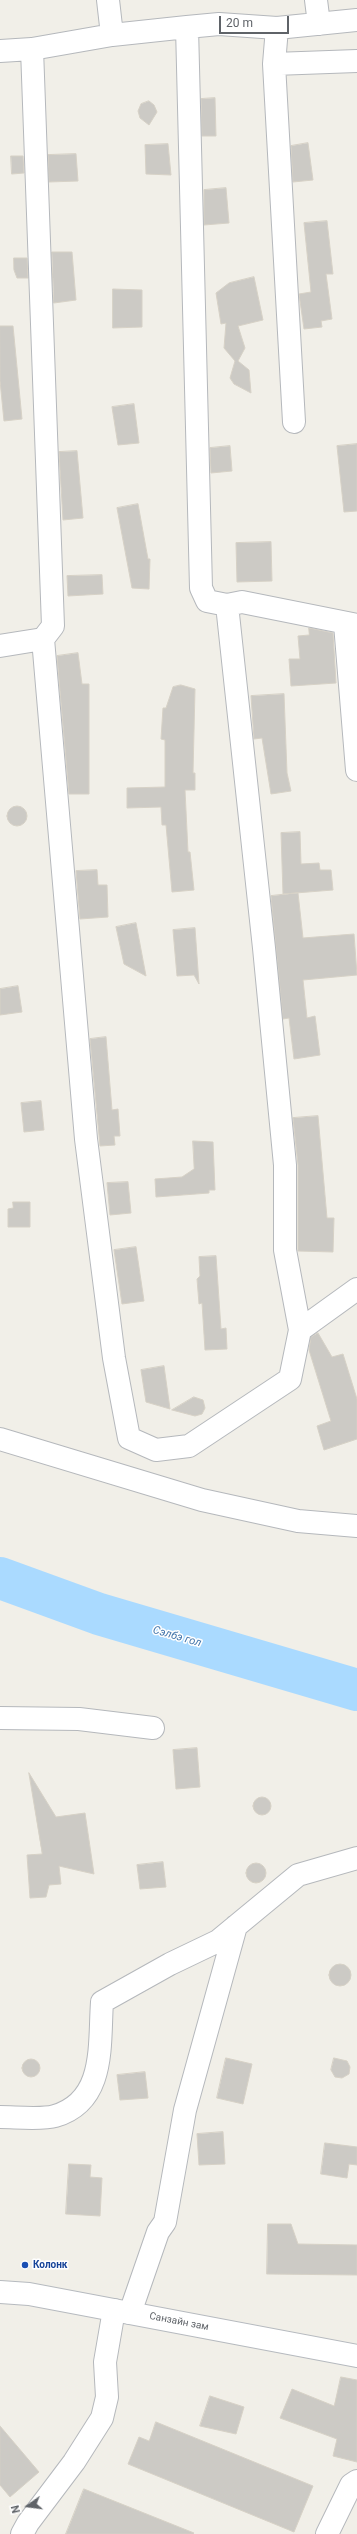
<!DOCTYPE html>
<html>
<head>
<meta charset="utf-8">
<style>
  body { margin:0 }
  #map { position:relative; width:357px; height:2534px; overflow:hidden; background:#f1efe8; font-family:Roboto,sans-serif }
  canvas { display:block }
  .north { position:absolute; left:8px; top:2486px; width:40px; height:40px; -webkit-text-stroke:3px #fff; paint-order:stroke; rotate:256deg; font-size:11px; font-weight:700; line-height:16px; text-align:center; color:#5f6368 }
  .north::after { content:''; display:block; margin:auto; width:14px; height:18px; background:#5f6368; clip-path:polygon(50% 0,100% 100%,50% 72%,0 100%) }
  .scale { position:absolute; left:219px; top:16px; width:70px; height:18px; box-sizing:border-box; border:2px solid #5f6368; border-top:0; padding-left:5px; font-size:12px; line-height:14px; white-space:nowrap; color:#5f6368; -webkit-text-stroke:3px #fff; paint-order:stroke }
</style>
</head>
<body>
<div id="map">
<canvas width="357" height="2534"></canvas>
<div class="north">N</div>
<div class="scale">20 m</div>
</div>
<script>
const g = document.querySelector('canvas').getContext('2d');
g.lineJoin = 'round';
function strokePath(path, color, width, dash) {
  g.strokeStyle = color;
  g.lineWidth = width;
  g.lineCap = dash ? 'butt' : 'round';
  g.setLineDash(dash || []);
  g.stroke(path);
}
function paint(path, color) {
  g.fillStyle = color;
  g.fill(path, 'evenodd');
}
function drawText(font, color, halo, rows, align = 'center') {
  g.font = font + ' Roboto,sans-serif';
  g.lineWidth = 3;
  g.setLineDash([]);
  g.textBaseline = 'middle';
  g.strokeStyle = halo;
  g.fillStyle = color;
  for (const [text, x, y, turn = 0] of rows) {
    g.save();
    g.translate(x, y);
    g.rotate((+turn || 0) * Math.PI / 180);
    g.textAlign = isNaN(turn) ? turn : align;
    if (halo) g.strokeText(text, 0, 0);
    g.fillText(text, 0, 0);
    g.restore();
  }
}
const river = new Path2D(`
  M0 1578 99 1614 357 1690`);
const building = new Path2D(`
  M215 98 216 136H202L201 99Z
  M149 101 154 105 157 112 149 125 140 118 138 111 141 104Z
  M308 143 313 180 293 182 291 146Z
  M168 144 171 175 146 174 145 145Z
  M76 154 78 181 49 182 48 155Z
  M11 156H23L24 173 12 174Z
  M226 188 229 223 204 225V190Z
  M327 221 333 274H326L332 319 321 321 322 327 304 329 299 294 311 292 304 223Z
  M52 252H72L76 300 54 303Z
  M14 258H27L28 278H17L14 270Z
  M254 277 263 320 238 326 245 348 238 361 249 370 251 393 234 384 230 378 235 361 224 348 226 323 221 324 216 293 229 283Z
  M113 289 142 290V327L113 328Z
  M0 326H13L22 419 4 421 0 381Z
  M134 404 139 443 118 445 112 407Z
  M357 444V511L344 512 337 446Z
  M230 446 232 471 211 473 210 448Z
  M77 451 83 518 63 520 59 452Z
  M138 504 148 559H150L149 589 132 588 117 508Z
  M271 542 272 581 237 582 236 543Z
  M102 575 103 594 68 596 67 576Z
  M309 628 333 633 336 683 291 686 289 659H300L298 636 309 635Z
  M78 653 82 684H89V794H69L57 656Z
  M181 685 195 689 193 773H195V790H185L188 852H190L194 890 172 892 166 825H162L161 807 127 808V788L165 787V740L161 739 163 708H166L173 687Z
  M284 694 287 773 291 791 271 794 262 738 254 739 251 696Z
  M7 816a10 10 0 1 1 20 0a10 10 0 1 1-20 0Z
  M300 832 301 864 319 863 320 870H331L333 890 283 894 281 833Z
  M97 870 98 885H107L108 917 80 919 76 871Z
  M298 893 303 938 354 934 357 975 303 980 307 1018 315 1016 320 1055 294 1059 289 1018 283 1019 271 896Z
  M136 923 146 976 124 964 116 927Z
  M195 928 199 984 194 975 177 976 173 930Z
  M18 986 22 1012 0 1015V989Z
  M106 1037 112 1110 118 1109 120 1136H114L115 1145 100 1146 90 1039Z
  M41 1101 44 1130 24 1132 21 1103Z
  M318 1116 327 1218H334L333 1252 298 1251V1165L293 1118Z
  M193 1141 213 1142 215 1190H209V1193L156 1197 155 1179 182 1177 194 1169Z
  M128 1182 131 1213 110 1215 107 1183Z
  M13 1202H30V1227H8V1209L13 1208Z
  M136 1247 144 1301 122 1304 114 1250Z
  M216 1256 221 1329 226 1328 227 1349 205 1350 202 1303 199 1304 197 1279 200 1276 199 1257Z
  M318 1333 332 1357 343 1354 357 1399V1439L324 1450 317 1426 331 1421 309 1350 311 1337Z
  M164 1366 170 1409 146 1402 141 1370Z
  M194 1397 203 1400 205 1408 202 1414 195 1416 172 1410Z
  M197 1748 200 1787 176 1789 173 1750Z
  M29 1773 56 1817 85 1813 94 1874 59 1866 61 1884 49 1885 46 1897 30 1898 27 1855 42 1854Z
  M253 1806a9 9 0 1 1 18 0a9 9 0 1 1-18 0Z
  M163 1862 166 1887 140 1889 137 1865Z
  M246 1873a10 10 0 1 1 20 0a10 10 0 1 1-20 0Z
  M329 1975a11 11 0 1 1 22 0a11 11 0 1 1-22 0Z
  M226 2058 252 2064 243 2104 217 2098Z
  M334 2058 347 2061 350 2067 349 2074 342 2078 335 2077 331 2070Z
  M22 2068a9 9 0 1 1 18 0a9 9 0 1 1-18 0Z
  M145 2072 148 2098 120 2100 117 2075Z
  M223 2132 225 2164 199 2165 197 2134Z
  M325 2143 357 2147V2165L349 2164 347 2178 321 2174Z
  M69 2164 91 2165 90 2177 102 2178 100 2216 66 2214Z
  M268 2224H291L298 2244 357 2245V2275L267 2274Z
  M341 2377 357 2380V2462L333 2456 337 2439 280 2418 292 2389 334 2406Z
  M210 2396 244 2407 236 2434 200 2426Z
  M156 2422 313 2486 294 2532 128 2464 139 2437 149 2441Z
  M0 2426 39 2472 10 2497 0 2485Z
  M84 2489 194 2533 193 2534H66Z`);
const minor = new Path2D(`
  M108 0 112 35
  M316 0 319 24
  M187 27 201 588 207 601 227 605 242 602 357 625
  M277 28 274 64 294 422
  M32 49 53 626 43 639 86 1139 114 1358 129 1438 156 1450 189 1446 290 1379 300 1330 357 1289
  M0 51 32 49 112 35 187 27 219 24 277 28 357 20
  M274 64 357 61
  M227 605 264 948 285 1165V1250L300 1330
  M345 624 357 770
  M0 646 43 639
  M0 1439 202 1500 298 1521 357 1526
  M0 1718 79 1719 153 1728
  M0 2117C15 2117 42 2120 55 2116 106 2101 99 2045 102 2002L170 1964 218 1941 298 1875 357 1858
  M130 2313 158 2232 165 2222 185 2110 236 1926
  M22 2534 28 2523 74 2462 102 2418 107 2397 105 2362 114 2310
  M327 2534 351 2485 357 2481`);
const secondary = new Path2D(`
  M0 2292 29 2294 357 2356`);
const markers = [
  [25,2265,4,"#1a4fb4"]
];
const transitNames = [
  ["Колонк",33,2265]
];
const streetNames = [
  ["Санзайн зам",179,2322,11]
];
const waterNames = [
  ["Сэлбэ гол",177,1637,16]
];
strokePath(river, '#aadaff', 42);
paint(building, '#cccac5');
strokePath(building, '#d6d1c6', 1);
strokePath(minor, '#b5b8bc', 24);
strokePath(secondary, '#b6babf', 24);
strokePath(minor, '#fff', 22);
strokePath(secondary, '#fff', 22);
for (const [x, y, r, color] of markers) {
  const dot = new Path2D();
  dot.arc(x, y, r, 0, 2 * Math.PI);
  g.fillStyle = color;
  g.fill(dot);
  strokePath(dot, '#fff', 1.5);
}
drawText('bold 10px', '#164399', '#fff', transitNames, 'left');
drawText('10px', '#5f6368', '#fff', streetNames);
drawText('italic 11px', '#4174aa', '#fff', waterNames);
</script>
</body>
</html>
